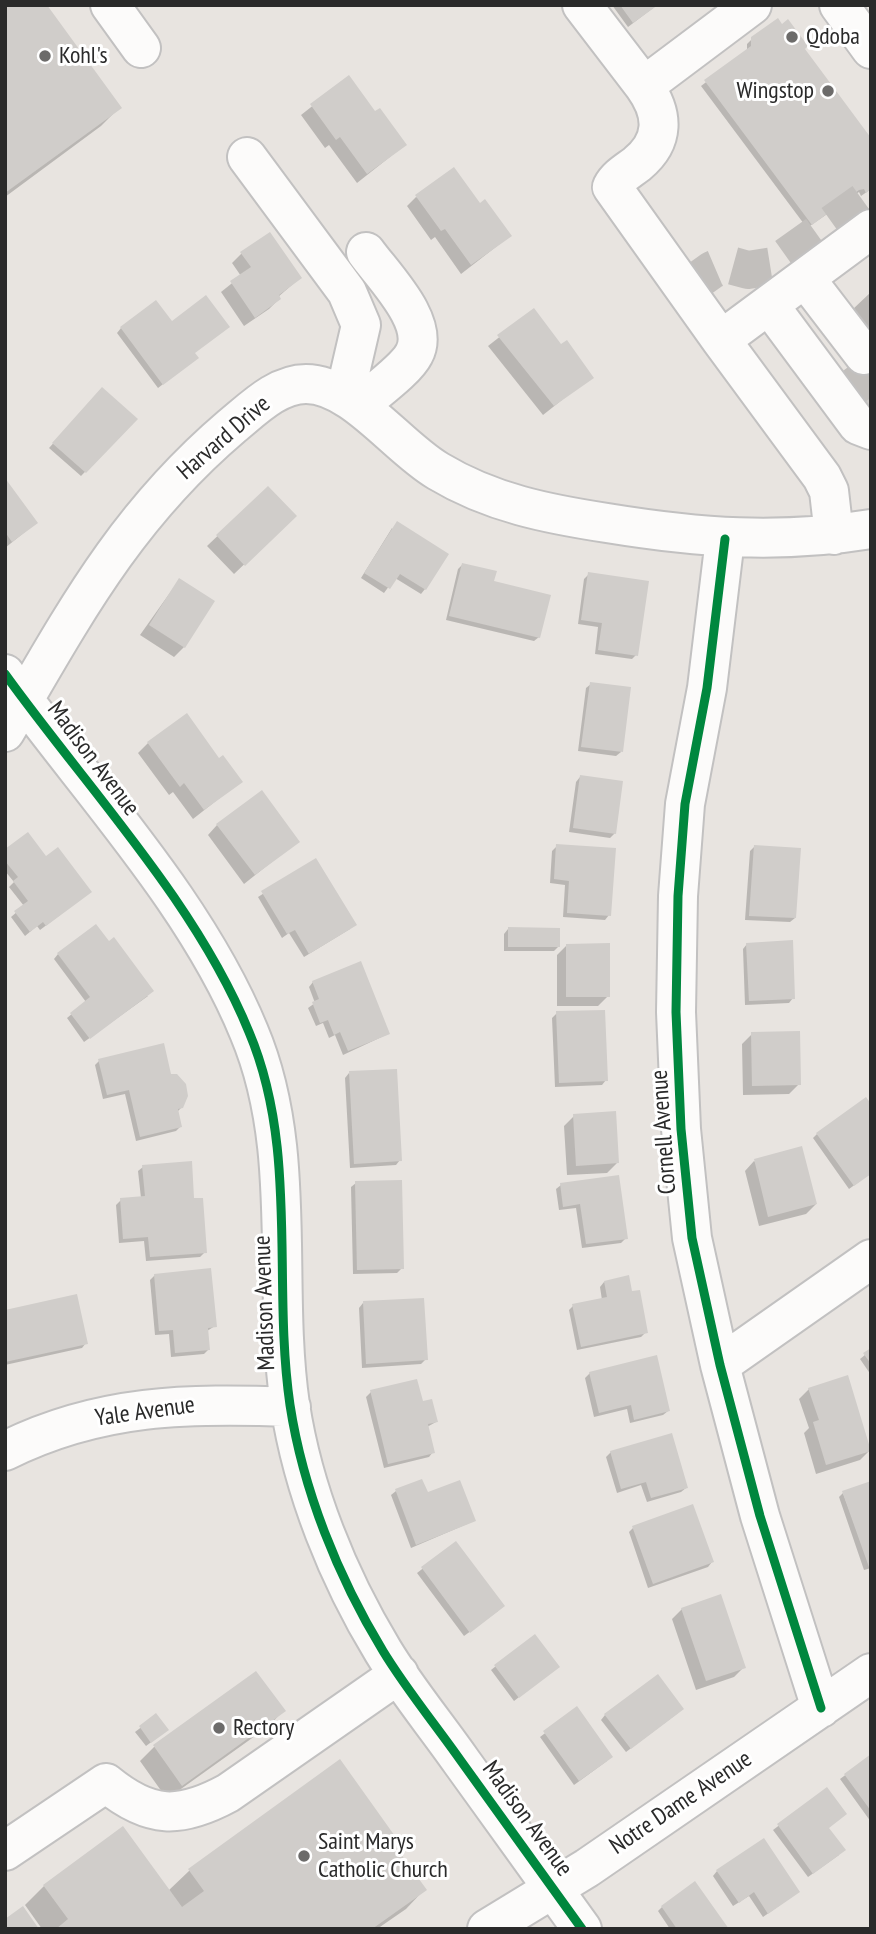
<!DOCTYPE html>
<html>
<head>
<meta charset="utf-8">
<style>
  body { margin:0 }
  #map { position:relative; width:876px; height:1934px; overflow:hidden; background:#e8e4e0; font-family:"PT Sans Narrow",sans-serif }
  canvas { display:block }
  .frame { position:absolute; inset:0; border:7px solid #2a2a2a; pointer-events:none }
</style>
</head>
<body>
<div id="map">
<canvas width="876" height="1934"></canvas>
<div class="frame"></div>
</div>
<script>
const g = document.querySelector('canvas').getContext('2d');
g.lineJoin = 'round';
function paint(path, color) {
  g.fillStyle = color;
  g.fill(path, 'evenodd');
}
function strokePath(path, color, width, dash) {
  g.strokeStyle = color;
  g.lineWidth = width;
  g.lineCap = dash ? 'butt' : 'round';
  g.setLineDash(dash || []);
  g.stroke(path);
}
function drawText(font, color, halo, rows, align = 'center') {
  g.font = font + ' "PT Sans Narrow",sans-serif';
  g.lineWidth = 6;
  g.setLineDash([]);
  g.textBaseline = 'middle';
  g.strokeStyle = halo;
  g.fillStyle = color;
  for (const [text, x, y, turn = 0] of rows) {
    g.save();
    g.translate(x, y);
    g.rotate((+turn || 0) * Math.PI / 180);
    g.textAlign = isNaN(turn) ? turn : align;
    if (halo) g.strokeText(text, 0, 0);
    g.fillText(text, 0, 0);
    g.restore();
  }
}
const shadow = new Path2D(`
  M5 5 120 107 101 126 5 197Z
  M612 5H657L628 27Z
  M752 39 803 49 871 189 861 196 859 192 807 228 701 86 747 51V44Z
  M348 78 375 114 405 145 357 183 329 145 325 148 301 115Z
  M416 197 510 236 461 274 435 237 431 240 407 206Z
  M242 253 300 278 278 297 279 299 269 309 244 326 221 292 241 276 232 263Z
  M871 292V336L852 310Z
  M534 310 561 347 591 377 543 415 488 346Z
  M171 324 193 353 192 362 158 388 117 333 121 328Z
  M102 390 136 419 81 476 49 448Z
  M5 480 36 523 5 548Z
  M268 488 295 516 234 574 207 546Z
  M392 528 425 589 421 594 395 578 384 593 361 578Z
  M463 564 492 583 539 637 534 641 446 620 458 569Z
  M589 574 636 655 632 659 595 654 598 627 578 624 584 579Z
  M179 580 184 647 174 657 140 635Z
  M591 684 621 752 616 756 578 751 586 688Z
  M148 743 219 760 240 782 193 819 173 792 169 795 138 753Z
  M580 777 615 833 610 838 569 832 576 782Z
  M217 825 298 841 244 884 208 835Z
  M557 846 609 915 605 920 563 917 565 885 550 883 552 851Z
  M755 846 795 918 790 922 745 920 750 851Z
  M5 852 45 859 85 896 40 930 37 926 25 936 11 917 24 906 9 887 14 882 5 871Z
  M316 860 350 929 304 957 289 933 282 938 258 897Z
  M508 929 558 947 554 951H504V934Z
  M747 944 793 998 789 1003 745 1005 743 949Z
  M567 945 608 996 598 1006H557V955Z
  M58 954 148 996 84 1042 67 1018 86 1002 54 959Z
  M313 982 388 1034 343 1055 335 1035 329 1038 323 1023 316 1026 308 1008 315 1003 309 987Z
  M557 1013 606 1080 602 1085 555 1087 552 1018Z
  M752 1034 799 1084 789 1094 743 1095 742 1044Z
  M99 1061 170 1075 182 1107 177 1112 180 1127 176 1131 136 1141 125 1094 103 1099 95 1065Z
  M349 1073 400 1160 396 1165 350 1168 345 1078Z
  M574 1116 617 1163 607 1173 567 1175 564 1126Z
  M817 1134 871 1173 849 1189 813 1138Z
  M754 1161 816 1204 806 1214 759 1226 745 1171Z
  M143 1167 193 1200 205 1252 200 1257 146 1261 144 1241 119 1243 116 1205 121 1200 141 1198 138 1171Z
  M356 1183 402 1268 397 1273 353 1274 351 1187Z
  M561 1185 626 1238 621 1243 582 1248 576 1208 559 1210 556 1189Z
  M155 1275 215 1326 207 1331 208 1350 204 1354 171 1357 169 1334 155 1335 150 1280Z
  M604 1282 631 1293 646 1332 641 1337 577 1350 569 1310 573 1306 602 1300 600 1287Z
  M363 1303 426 1359 421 1364 362 1368 359 1308Z
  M5 1312 86 1343 82 1348 5 1365Z
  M871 1350V1375L860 1359Z
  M590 1373 668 1411 663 1415 630 1423 627 1409 594 1417 585 1378Z
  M809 1389 870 1450 860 1460 816 1474 804 1433 809 1428 799 1399Z
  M371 1392 421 1403 436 1422 427 1427 433 1452 429 1457 384 1468 366 1397Z
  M611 1452 686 1488 681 1492 647 1502 641 1485 617 1493 606 1457Z
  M396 1491 427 1495 474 1521 411 1548 391 1495Z
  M843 1493 871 1568 864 1570 839 1497Z
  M633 1528 712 1562 708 1567 648 1588 629 1532Z
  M456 1543 498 1611 464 1636 417 1573Z
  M682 1609 744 1667 734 1677 696 1690 672 1619Z
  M496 1666 553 1671 514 1701 491 1670Z
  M577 1709 607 1761 574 1785 540 1737Z
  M283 1711 269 1726 167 1799 140 1761 154 1747Z
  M678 1713 626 1752 601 1720 605 1715Z
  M156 1716 162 1734 146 1746 135 1732Z
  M871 1756V1822L840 1779Z
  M340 1762 391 1843 424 1890 406 1909 377 1929H42L25 1905 44 1886 168 1891 189 1871Z
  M827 1789V1828L839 1855 808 1877 773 1830Z
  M717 1871 793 1896 763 1917 749 1896 733 1906 713 1876Z
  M662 1907 727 1929H670L658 1911Z`);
const building = new Path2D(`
  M5 5H47L122 108 5 193Z
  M620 5H658L633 23Z
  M778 18 782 24 788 19 808 46 805 49 871 138V189L866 193 864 189 859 190 812 225 704 80 751 46V37Z
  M349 75 375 111 380 108 407 145 367 174 340 137 336 140 310 104Z
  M454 167 480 203 485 199 512 236 471 265 445 229 441 231 415 195Z
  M270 232 302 278 279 295 281 299 255 318 230 281 251 267 240 252Z
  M206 295 230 327 195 353 199 358 163 385 120 327 156 300 172 321Z
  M534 308 561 344 567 340 594 378 554 406 497 335Z
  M871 351V409L861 416 832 379Z
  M102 387 138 419 86 473 52 443Z
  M5 478 38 523 12 542 5 532Z
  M268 486 297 516 245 566 216 535Z
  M397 521 449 554 426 590 400 574 390 589 364 573Z
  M462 563 497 571 494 581 551 595 540 638 449 616Z
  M588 572 649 581 638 656 598 650 602 623 581 620Z
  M179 578 215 601 185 648 149 625Z
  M590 682 631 687 623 752 581 747Z
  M187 713 219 758 223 755 243 782 204 810 184 783 180 787 147 742Z
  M580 775 623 781 616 834 573 828Z
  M262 790 300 842 255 875 216 824Z
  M28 832 46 856 58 847 92 892 46 926 43 922 30 932 14 911 28 901 13 881 18 877 5 861V849Z
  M556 844 616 848 611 916 567 913 569 881 554 879Z
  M754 845 801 848 796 918 749 916Z
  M316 858 357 925 309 954 295 930 287 934 261 891Z
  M96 924 109 941 114 937 154 991 90 1039 70 1013 90 997 57 953Z
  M508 927 560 928V947H508Z
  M793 940 795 999 749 1001 746 943Z
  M610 943V997H566V944Z
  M361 961 390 1034 348 1051 340 1032 334 1035 328 1020 320 1023 312 1002 319 999 312 981Z
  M605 1010 608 1081 559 1083 556 1011Z
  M800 1031 801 1085 752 1086 751 1032Z
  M164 1043 171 1074H177L186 1084 188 1096 183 1108 178 1109 182 1127 140 1137 129 1090 107 1095 98 1059Z
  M397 1069 402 1161 354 1164 349 1071Z
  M866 1097 871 1104V1174L854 1186 816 1133Z
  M616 1111 619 1163 576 1166 573 1114Z
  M802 1146 817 1204 768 1217 754 1159Z
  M192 1161 194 1198H203L207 1253 150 1257 148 1237 123 1239 120 1198 145 1196 142 1165Z
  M619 1175 628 1239 586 1244 580 1204 563 1207 560 1183Z
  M402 1180 404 1269 357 1270 355 1181Z
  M211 1268 217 1327 208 1328 210 1350 175 1353 173 1330 159 1331 154 1274Z
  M629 1275 632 1291 640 1290 648 1333 581 1347 572 1304 607 1297 604 1281Z
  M77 1294 88 1344 5 1362V1310Z
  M424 1298 428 1360 366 1364 363 1301Z
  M871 1348V1364L863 1353Z
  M657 1355 670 1411 634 1420 631 1405 599 1413 589 1372Z
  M848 1375 871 1451 826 1465 813 1422 819 1420 808 1388Z
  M417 1379 423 1401 432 1399 438 1422 428 1424 435 1453 388 1464 370 1390Z
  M672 1433 688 1488 651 1498 646 1482 621 1489 610 1451Z
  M422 1479 428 1492 460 1480 476 1521 416 1545 395 1489Z
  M871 1481V1570H870L842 1491Z
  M693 1504 714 1562 653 1584 632 1526Z
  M456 1541 505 1606 470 1633 421 1567Z
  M721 1594 746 1668 706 1681 681 1608Z
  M535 1634 560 1667 519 1698 494 1665Z
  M256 1671 286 1711 182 1786 153 1745Z
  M658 1674 684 1709 631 1749 604 1714Z
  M577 1706 613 1757 579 1781 543 1731Z
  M156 1713 169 1730 151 1743 139 1726Z
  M871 1754V1811L844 1774Z
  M340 1759 397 1839 392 1842 427 1890 372 1929H56L68 1919 43 1885 123 1826 182 1907 204 1891 188 1869Z
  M827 1787 847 1814 829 1828 846 1850 813 1874 777 1824Z
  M764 1838 800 1892 768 1914 754 1892 739 1903 716 1870Z
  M695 1881 729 1929H677L661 1906Z
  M23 1906 39 1929H5V1919Z`);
const minorTunnel = new Path2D(`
  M684 290 712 270 726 264 748 270 773 266 871 196
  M847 368 871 401`);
const minor = new Path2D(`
  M110 5 141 48
  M582 5 644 86
  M839 5 871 49
  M247 157 347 292 361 325 345 394
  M805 278 864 355
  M769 305 858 425 871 430
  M721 340 612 187C617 177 628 171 637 164 665 141 664 114 644 86L752 5
  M359 406C373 393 406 370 414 354 431 323 384 277 366 252
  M834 535 829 491 822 477 721 340 871 229
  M725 539 707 688 685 804 678 896 676 1012 681 1129 692 1238 720 1365 760 1516 821 1708
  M5 674C87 788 196 902 249 1032 299 1150 272 1282 290 1405 303 1490 338 1577 383 1651 406 1689 435 1724 461 1761 501 1817 542 1873 582 1929
  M5 732C74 614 125 517 232 426 253 409 277 384 306 384 353 384 397 447 438 471 491 503 548 514 607 523 699 538 779 544 871 529
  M720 1365 871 1259
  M5 1451C99 1404 188 1403 291 1407
  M5 1851 106 1783C150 1819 180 1819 228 1793L399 1674
  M487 1929 587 1868 871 1673`);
const cycleway = new Path2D(`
  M725 539 707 688 685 804 678 896 676 1012 681 1129 692 1238 720 1365 760 1516 821 1708
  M5 674C87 788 196 902 249 1032 299 1150 272 1282 290 1405 303 1490 338 1577 383 1651 406 1689 435 1724 461 1761 501 1817 542 1873 582 1929`);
const markers = [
  [792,37,7,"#6c6b6a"],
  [45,56,7,"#6c6b6a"],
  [828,91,7,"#6c6b6a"],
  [219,1728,7,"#6c6b6a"],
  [304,1856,7,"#6c6b6a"]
];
const poiNames = [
  ["Qdoba",806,37],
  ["Kohl's",59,56],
  ["Wingstop",814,91,"right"],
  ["Rectory",233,1728],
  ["Saint Marys",318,1842],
  ["Catholic Church",318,1870]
];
const streetNames = [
  ["Harvard Drive",224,438,-41],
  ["Madison Avenue",93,759,53],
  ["Cornell Avenue",664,1132,-94],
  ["Madison Avenue",265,1303,-92],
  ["Yale Avenue",145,1412,-8],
  ["Notre Dame Avenue",681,1803,-34],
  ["Madison Avenue",527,1819,54]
];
paint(shadow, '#0003');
paint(building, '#d0cdca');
strokePath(minorTunnel, '#c2bfbc', 38, [38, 19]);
strokePath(minor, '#c2c1c1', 42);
strokePath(minor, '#fcfbfa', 38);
strokePath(cycleway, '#00873e', 9);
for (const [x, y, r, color] of markers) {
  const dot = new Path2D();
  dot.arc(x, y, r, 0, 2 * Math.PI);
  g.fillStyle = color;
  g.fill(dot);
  strokePath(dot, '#fff', 2.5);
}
drawText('24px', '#2a2a2a', '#fff', poiNames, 'left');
drawText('24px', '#2a2a2a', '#fff', streetNames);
</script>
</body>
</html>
